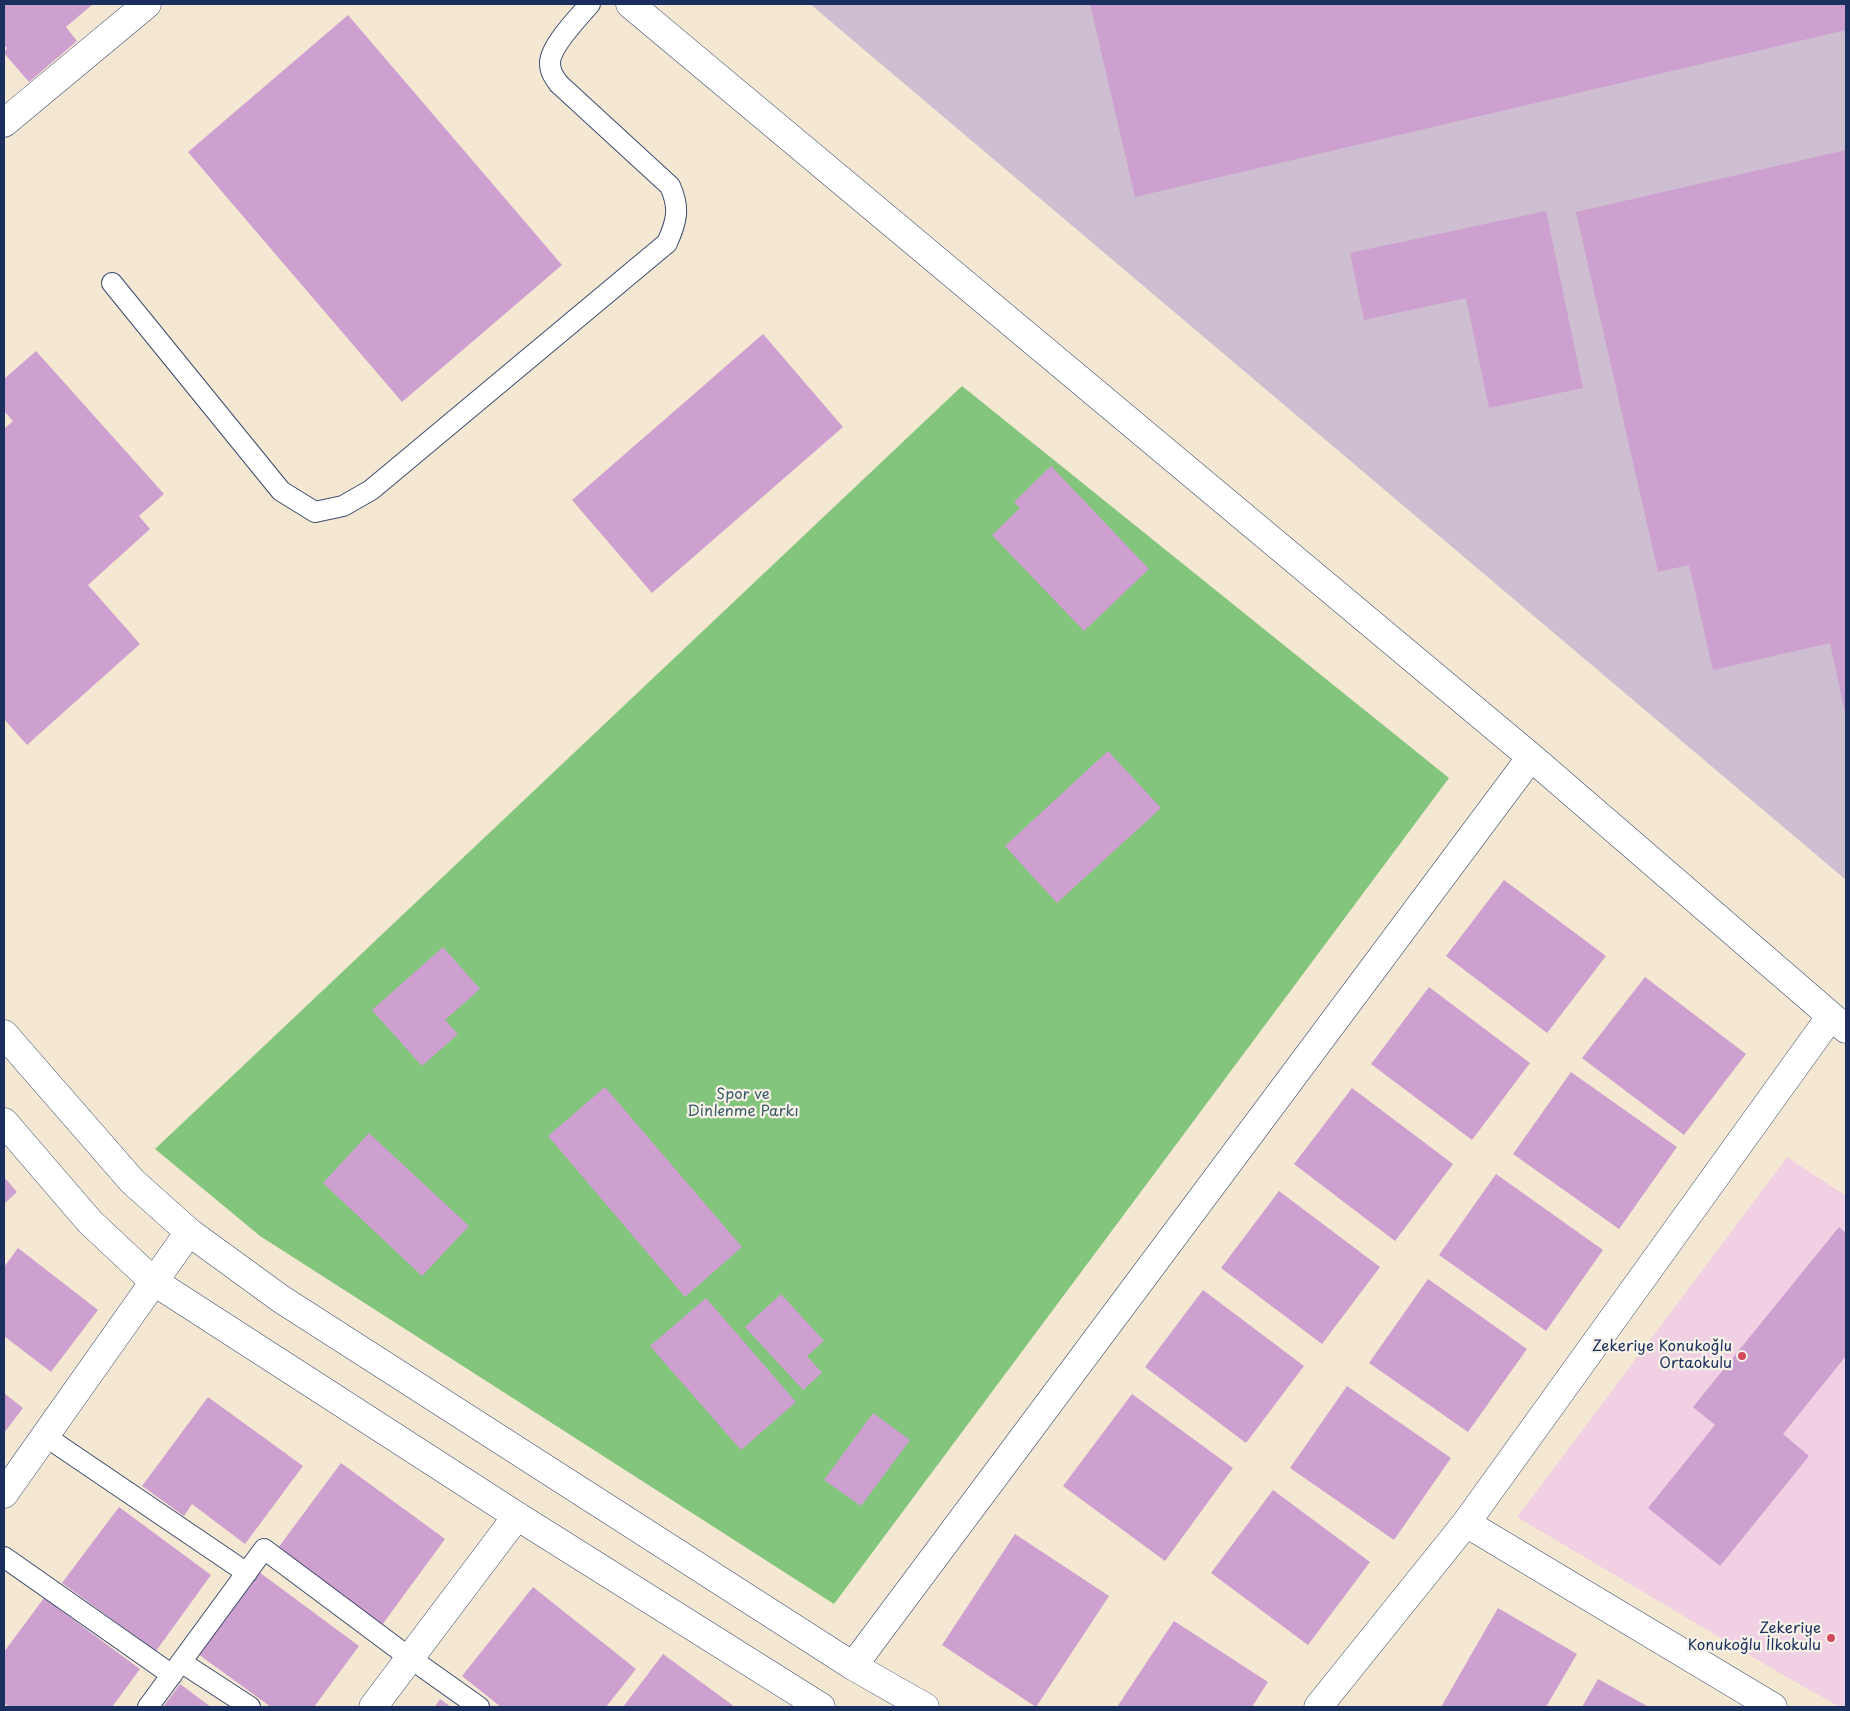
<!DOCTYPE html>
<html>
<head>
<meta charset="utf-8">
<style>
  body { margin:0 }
  #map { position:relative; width:1850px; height:1711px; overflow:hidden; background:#f5e8d3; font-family:"Playpen Sans",sans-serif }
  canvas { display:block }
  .frame { position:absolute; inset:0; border:5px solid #1b2f5e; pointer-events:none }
</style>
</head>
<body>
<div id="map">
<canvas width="1850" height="1711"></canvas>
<div class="frame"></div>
</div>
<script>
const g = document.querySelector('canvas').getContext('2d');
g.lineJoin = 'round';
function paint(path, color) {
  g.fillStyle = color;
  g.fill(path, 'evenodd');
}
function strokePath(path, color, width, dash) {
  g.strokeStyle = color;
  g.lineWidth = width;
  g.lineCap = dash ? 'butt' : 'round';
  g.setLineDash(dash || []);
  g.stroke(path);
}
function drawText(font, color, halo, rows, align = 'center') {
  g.font = font + ' "Playpen Sans",sans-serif';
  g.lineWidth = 4.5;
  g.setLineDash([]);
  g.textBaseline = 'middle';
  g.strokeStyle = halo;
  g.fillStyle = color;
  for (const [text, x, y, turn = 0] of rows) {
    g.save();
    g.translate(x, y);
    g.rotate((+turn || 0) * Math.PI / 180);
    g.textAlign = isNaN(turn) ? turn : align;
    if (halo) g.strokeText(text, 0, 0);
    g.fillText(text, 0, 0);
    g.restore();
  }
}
const built = new Path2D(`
  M1787 1157 1846 1196V1707H1840L1783 1675 1517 1517Z`);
const industrial = new Path2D(`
  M810 4H1846V880Z`);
const green = new Path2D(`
  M962 386 1449 778 834 1604 260 1236 155 1149Z`);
const building = new Path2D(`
  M4 4H93L66 27 77 41 29 82 4 53 7 48 4 45Z
  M1090 4H1846V30L1135 197Z
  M348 15 562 265 402 402 188 152Z
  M1846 150V712H1845L1830 643 1713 670 1689 565 1658 572 1576 212Z
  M1546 211 1583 388 1489 408 1466 298 1364 320 1350 253Z
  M763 334 843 427 652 593 572 500Z
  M36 351 164 494 139 516 150 529 88 585 140 644 27 745 4 719V429L13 421 4 411V379Z
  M1051 466 1149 569 1084 631 992 535 1020 508 1014 502Z
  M1108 751 1161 808 1057 903 1005 846Z
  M1504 880 1606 956 1547 1033 1446 956Z
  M443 947 480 989 445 1020 458 1034 422 1066 372 1010Z
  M1645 977 1746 1054 1684 1135 1582 1058Z
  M1429 987 1530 1063 1472 1140 1371 1064Z
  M1571 1072 1677 1147 1619 1229 1513 1154Z
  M605 1087 742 1247 685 1297 548 1136Z
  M1352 1088 1453 1164 1395 1241 1294 1164Z
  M369 1133 469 1226 422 1276 323 1183Z
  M1496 1174 1603 1250 1546 1331 1439 1255Z
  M4 1177 17 1192 4 1204Z
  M1279 1191 1380 1267 1322 1344 1221 1268Z
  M1839 1227 1846 1233V1356L1783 1434 1809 1456 1720 1566 1648 1508 1715 1425 1693 1407Z
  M18 1248 98 1310 51 1372 4 1336V1267Z
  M1428 1279 1527 1349 1468 1432 1369 1363Z
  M1203 1290 1304 1366 1246 1443 1145 1367Z
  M781 1294 824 1341 807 1356 822 1373 803 1390 745 1327Z
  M706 1298 796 1402 741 1450 650 1346Z
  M1347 1386 1451 1458 1394 1540 1290 1468Z
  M4 1393 23 1408 4 1433Z
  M1132 1394 1233 1468 1165 1561 1063 1486Z
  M208 1397 303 1466 245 1544 192 1504 184 1516 142 1486Z
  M873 1413 910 1440 861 1506 824 1480Z
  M341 1463 445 1539 382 1625 278 1548Z
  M1273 1490 1370 1562 1308 1645 1211 1573Z
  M119 1507 211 1575 156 1651 62 1583Z
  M1015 1534 1109 1596 1036 1707 942 1645Z
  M259 1572 359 1646 314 1707H271L198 1654Z
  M533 1587 636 1669 606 1707H501L462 1676Z
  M44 1598 140 1669 112 1707H9L4 1703V1652Z
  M1498 1608 1577 1654 1546 1707H1441Z
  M1174 1621 1268 1682 1252 1707H1117Z
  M663 1654 735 1707H623Z
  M1598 1679 1649 1707H1582Z
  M180 1684 211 1707H163Z
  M440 1699 451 1707H435Z`);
const service = new Path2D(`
  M112 283 281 491 315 512 343 506 371 490 667 243C677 221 680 208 670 186L559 84C554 77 550 72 550 63 550 46 579 17 590 4
  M45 1436 247 1573
  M4 1557 172 1675
  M181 1662 250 1707
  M148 1707 264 1549 410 1658 479 1707`);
const minor = new Path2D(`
  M630 4 1531 757 1846 1029
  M4 123 147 4
  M4 1494 189 1232
  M1466 1523 1773 1707
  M853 1666 1531 757
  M373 1707 517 1516
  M1318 1707 1466 1523 1831 1016`);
const tertiary = new Path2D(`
  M4 1034 132 1181 189 1232 281 1299 853 1666 925 1707
  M4 1122 90 1222 153 1281 517 1516 821 1707`);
const markers = [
  [1742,1356,5,"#d1495b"],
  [1831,1638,5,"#d1495b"]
];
const parkNames = [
  ["Spor ve",743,1095],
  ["Dinlenme Parkı",743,1112]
];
const poiNames = [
  ["Zekeriye Konukoğlu",1732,1347],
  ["Ortaokulu",1732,1364],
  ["Zekeriye",1821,1629],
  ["Konukoğlu İlkokulu",1821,1646]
];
paint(built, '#f1d0e3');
paint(industrial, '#cebed1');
paint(green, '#84c57e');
paint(building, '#cda0cf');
strokePath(service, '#3c4b70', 22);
strokePath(minor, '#3c4b70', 29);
strokePath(tertiary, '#3c4b70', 29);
strokePath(service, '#fff', 20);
strokePath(minor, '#fff', 28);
strokePath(tertiary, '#fff', 28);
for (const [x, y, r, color] of markers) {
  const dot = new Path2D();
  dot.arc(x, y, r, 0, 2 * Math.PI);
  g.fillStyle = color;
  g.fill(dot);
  strokePath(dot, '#f7f3e8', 2);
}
drawText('15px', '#3a5c68', '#f7f3e8', parkNames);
drawText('15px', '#1b2f5e', '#f7f3e8', poiNames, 'right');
</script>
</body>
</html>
